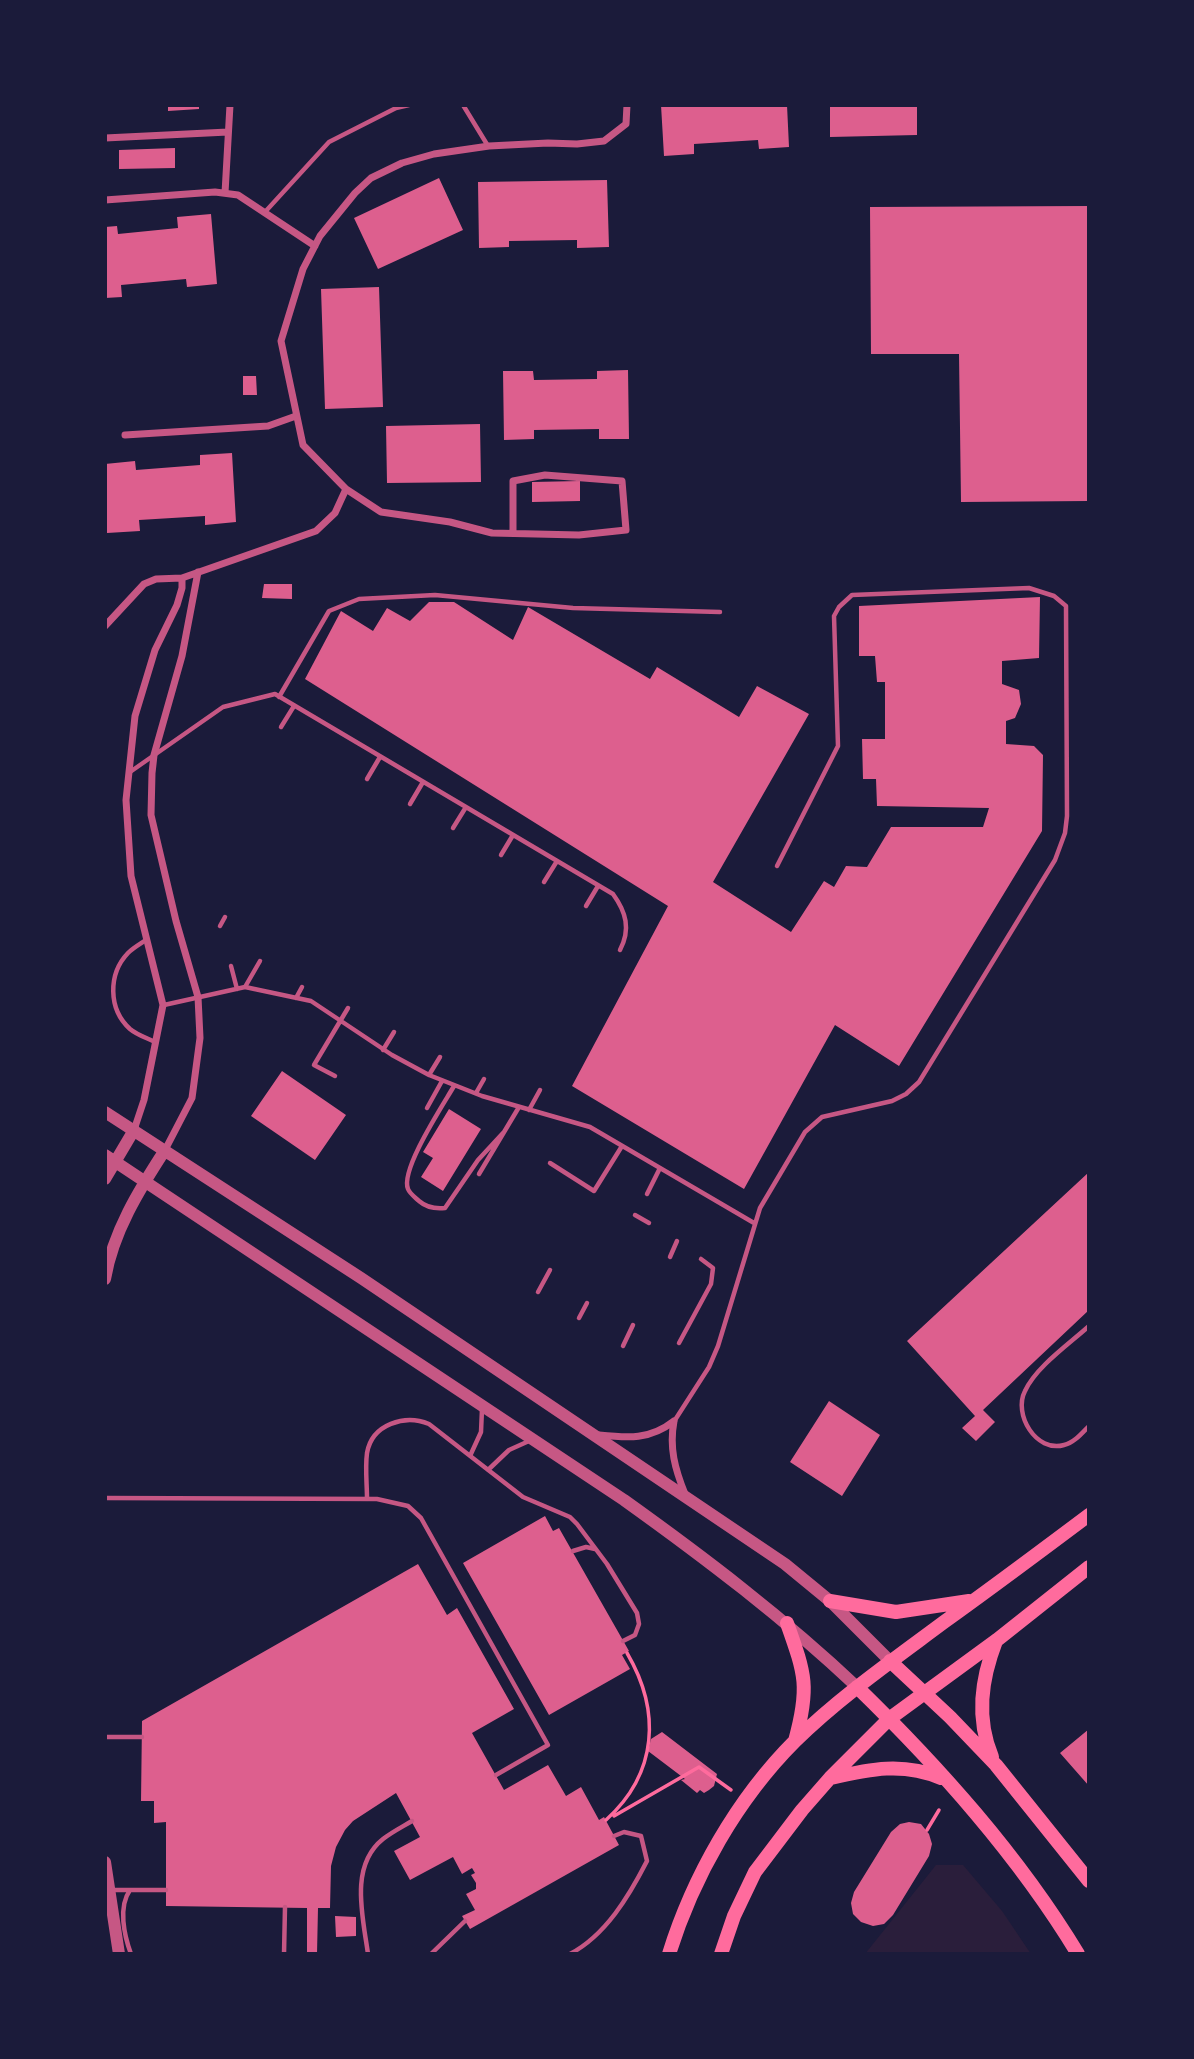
<!DOCTYPE html>
<html>
<head>
<meta charset="utf-8">
<style>
  body { margin:0 }
  #map { position:relative; width:1194px; height:2059px; overflow:hidden; background:#1b1b3a; font-family:"DejaVu Sans",sans-serif }
  canvas { display:block }
  .frame { position:absolute; inset:0; border:107px solid #1b1b3a; pointer-events:none }
</style>
</head>
<body>
<div id="map">
<canvas width="1194" height="2059"></canvas>
<div class="frame"></div>
</div>
<script>
const g = document.querySelector('canvas').getContext('2d');
g.lineJoin = 'round';
function paint(path, color) {
  g.fillStyle = color;
  g.fill(path, 'evenodd');
}
function strokePath(path, color, width, dash) {
  g.strokeStyle = color;
  g.lineWidth = width;
  g.lineCap = dash ? 'butt' : 'round';
  g.setLineDash(dash || []);
  g.stroke(path);
}
const green = new Path2D(`
  M936 1865H963L1002 1911 1031 1954H865Z`);
const building = new Path2D(`
  M168 105H199V109L168 111Z
  M661 105H787L789 147 759 149 758 140 694 144V154L664 156Z
  M830 105H917V135L830 137Z
  M175 148V168L119 169V150Z
  M439 178 463 230 378 269 354 218Z
  M607 180 609 247 577 248V240L509 241V247L479 248 478 182Z
  M1089 206V501L961 502 959 354H871L870 207Z
  M211 214 217 284 187 287 186 279 121 285 122 297 105 298V227L117 226 118 234 178 228 177 217Z
  M379 287 383 407 325 409 321 289Z
  M628 370 629 439H599V429L534 430V439L504 440 503 371H533L534 380 597 379V371Z
  M243 376H256L257 395H243Z
  M480 424 481 482 387 483 386 426Z
  M232 453 236 522 205 525V516L139 520 140 531 107 533 105 464 135 461 136 470 200 465V455Z
  M580 481V501L532 502V482Z
  M264 584H292V599L262 598Z
  M1040 597 1039 658 1002 661V684L1019 690 1021 704 1015 718 1006 721V744L1034 746 1043 755 1042 831 899 1066 835 1025 744 1189 572 1086 668 906 305 679 341 611 373 631 387 608 410 621 429 602H454L513 640 528 607 650 679 657 667 739 717 757 686 809 714 713 882 791 932 824 881 834 887 846 866 867 867 891 827H983L989 808 877 806 876 779H863L862 739H885V682H877L875 656H859V606Z
  M282 1071 346 1115 315 1160 251 1116Z
  M449 1109 481 1129 443 1191 421 1177 433 1158 423 1152Z
  M1089 1172V1310L983 1410 995 1422 976 1441 962 1428 975 1416 907 1341Z
  M829 1401 880 1435 842 1496 790 1462Z
  M545 1516 553 1531 559 1528 629 1651 622 1655 630 1669 549 1715 463 1563Z
  M418 1564 447 1615 457 1608 514 1709 472 1733 504 1790 548 1765 566 1796 581 1787 599 1820 604 1817 619 1845 470 1929 462 1916 475 1910 466 1894 476 1889V1883L471 1875 475 1873 472 1868 462 1874 453 1857 410 1880 394 1851 420 1837 396 1793 353 1821 345 1830 336 1847 331 1866 330 1908H318L317 1954H307V1908L166 1906V1822L154 1823V1801H141L142 1721Z
  M1089 1729V1786L1060 1753Z
  M662 1732 717 1774 714 1786 709 1790 704 1793 700 1790 697 1793 681 1780 685 1779 648 1751 651 1739Z
  M909 1822 921 1824 929 1834 932 1844 929 1856 893 1915 884 1924 873 1926 861 1922 853 1914 851 1903 854 1892 891 1832 900 1824Z
  M335 1916 356 1917V1936L336 1937Z`);
const path = new Path2D(`
  M614 1816 699 1767 731 1790
  M606 1820C658 1773 661 1711 627 1653
  M927 1830 939 1810`);
const service = new Path2D(`
  M463 105 488 146
  M265 212 329 142 396 108 409 105
  M279 697 329 611 359 599 435 595 573 608 720 612
  M281 727 294 706
  M130 772 223 707 275 694 613 894C626 912 631 929 620 950
  M367 779 380 757
  M410 804 423 782
  M453 828 466 807
  M501 855 513 835
  M544 882 557 861
  M586 906 598 886
  M220 926 225 917
  M146 940C140 944 133 948 128 953 108 974 108 1009 130 1029 137 1035 147 1038 155 1042
  M231 966 237 989
  M245 987 260 961
  M296 998 302 987
  M164 1005 245 987 311 1001 392 1055 429 1075 482 1096 590 1127 754 1223
  M383 1050 394 1032
  M429 1075 440 1057
  M335 1076 314 1065 348 1008
  M454 1086C443 1105 400 1170 408 1189 410 1194 416 1198 419 1201 427 1208 435 1209 445 1208L478 1160 503 1133
  M476 1093 484 1079
  M427 1108 442 1081
  M529 1110 540 1090
  M550 1163 594 1191 622 1146
  M479 1174 519 1107
  M647 1194 660 1168
  M635 1215 649 1223
  M670 1257 677 1241
  M538 1292 550 1270
  M579 1318 587 1303
  M1089 1326C1069 1344 1036 1367 1025 1391 1013 1414 1036 1453 1064 1445 1074 1443 1082 1433 1089 1426
  M679 1343 711 1284 713 1268 701 1259
  M623 1346 633 1325
  M675 1420 709 1367 718 1346 760 1208 805 1132 822 1117 892 1101 906 1094 919 1082 1055 860 1065 833 1067 816 1066 606 1054 596 1029 588 852 595 839 607 834 616 838 746 777 866
  M470 1456 481 1432 482 1409
  M488 1470 509 1450 529 1441
  M105 1498 377 1499 408 1506 421 1518 548 1745 496 1775
  M367 1499C367 1484 365 1468 367 1453 372 1424 405 1414 429 1424L523 1497 570 1517 577 1524 607 1564 637 1613 639 1624 635 1635 623 1641
  M573 1551 586 1547 595 1549
  M105 1737H142
  M109 1890H166
  M130 1890C118 1907 124 1935 131 1954
  M284 1954 285 1907
  M368 1954C363 1917 349 1866 383 1839 392 1832 402 1827 412 1821
  M431 1954 465 1921
  M570 1954C606 1935 629 1896 647 1861L641 1836 624 1832 614 1836`);
const minor = new Path2D(`
  M105 138 228 132
  M225 193 230 105
  M105 200 215 192 238 195 315 246
  M125 435 268 426 296 416
  M346 489 381 512 450 522 492 533 579 535 626 530 622 481 545 475 513 481V533
  M105 626 144 584 156 579 182 578 316 531 335 513 346 489 303 445 281 341 303 269 320 236 355 193 371 178 402 163 434 154 489 146 548 143 577 144 604 141 626 124 627 105
  M134 1130 144 1100 163 1005 131 876 126 800 135 716 155 650 177 605 182 588V578
  M165 1150 192 1098 200 1038 198 997 176 921 151 815 152 773 154 755 182 656 198 572
  M674 1421C669 1448 675 1469 685 1494
  M599 1435C628 1438 650 1440 674 1421`);
const tertiary = new Path2D(`
  M105 1112 361 1278 785 1564 830 1601 890 1661
  M105 1155 624 1500C705 1558 784 1618 857 1687
  M105 1179 134 1130
  M105 1279C113 1232 139 1190 165 1150
  M105 1862 119 1954`);
const secondary = new Path2D(`
  M830 1601 896 1612 969 1601
  M787 1623C805 1674 810 1687 795 1741
  M890 1661 950 1717 996 1765 1089 1881
  M857 1687C939 1767 1018 1855 1078 1954
  M992 1757C976 1718 981 1680 996 1641
  M831 1778C870 1769 903 1762 941 1778
  M669 1954C693 1877 737 1799 795 1741 840 1697 893 1660 944 1622 993 1587 1041 1551 1089 1515
  M721 1954 734 1916 755 1872 802 1810 830 1778 889 1719 997 1640 1089 1567`);
paint(green, '#2a1e3b');
paint(building, '#dd5f8e');
strokePath(path, '#ff6b9d', 3.5);
strokePath(service, '#c65784', 4.5);
strokePath(minor, '#c65784', 7);
strokePath(tertiary, '#c65784', 12);
strokePath(secondary, '#ff6b9d', 14);
</script>
</body>
</html>
